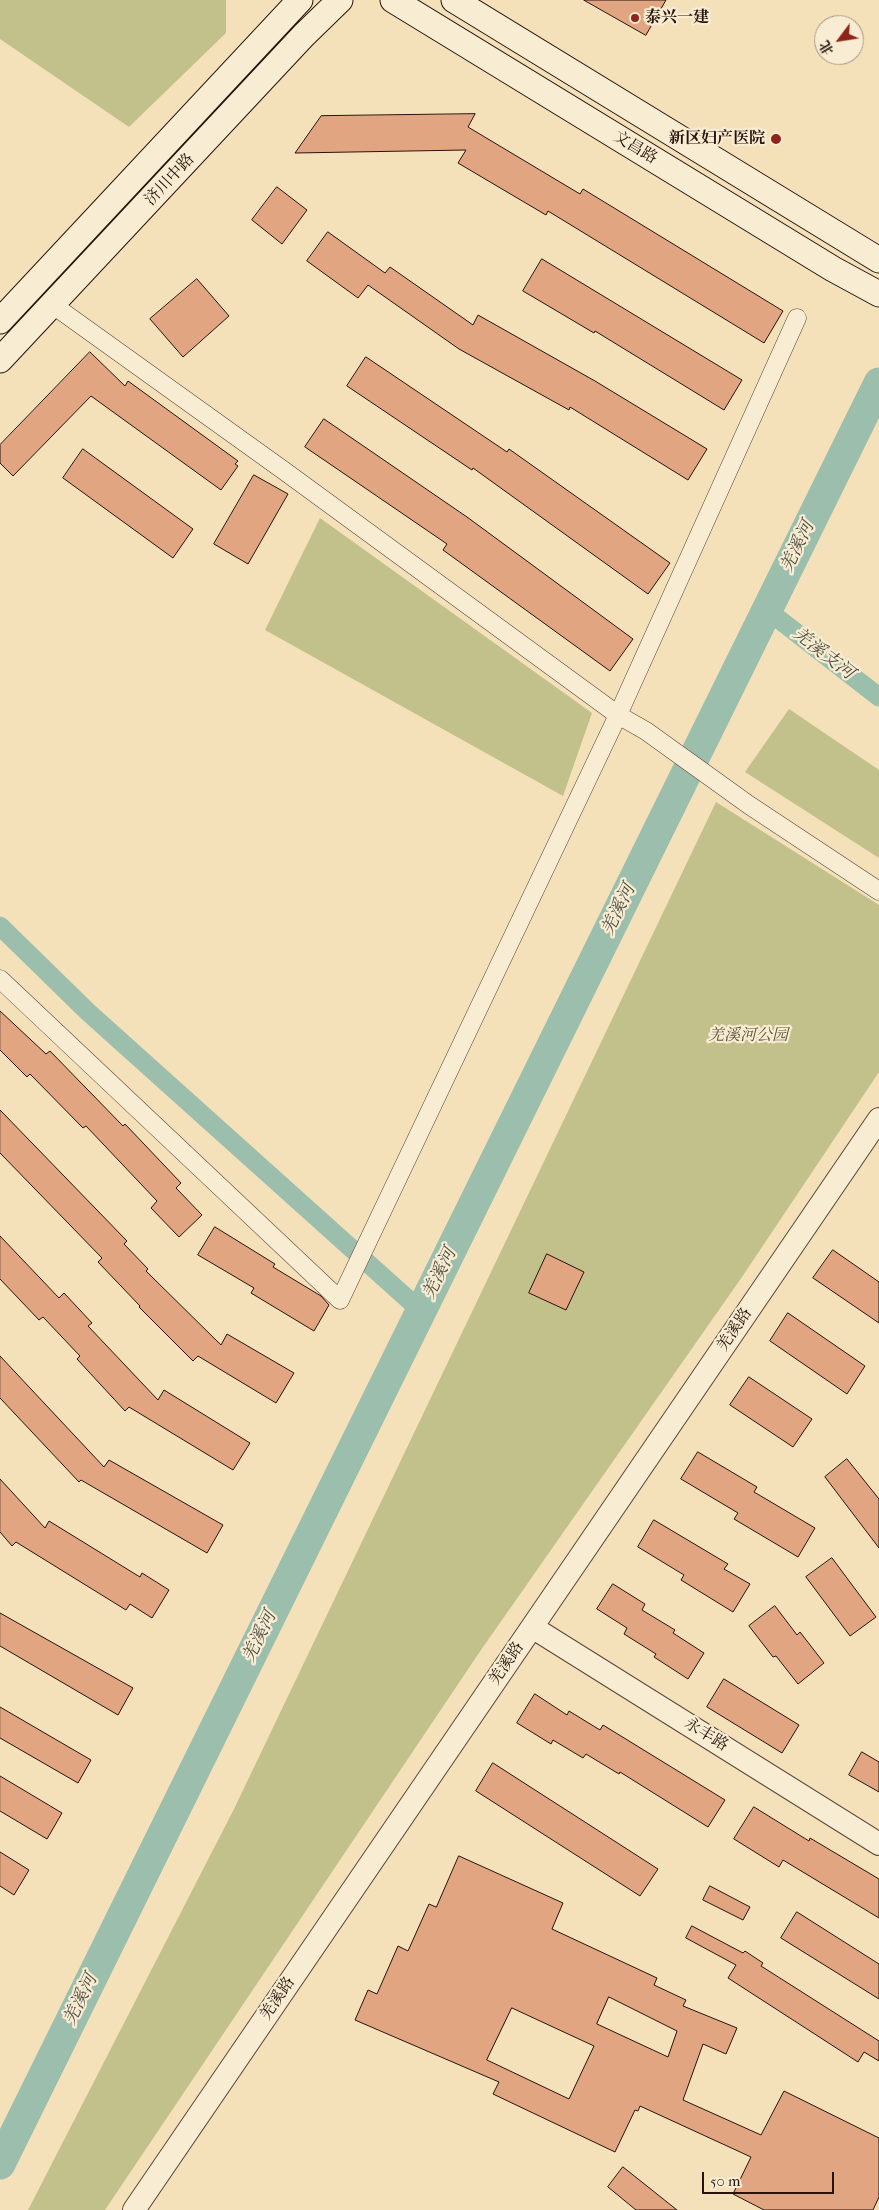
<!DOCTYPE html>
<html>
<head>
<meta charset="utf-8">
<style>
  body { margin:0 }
  #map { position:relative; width:879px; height:2210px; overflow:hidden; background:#f4e1ba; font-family:"IM FELL French Canon","Noto Serif SC",serif }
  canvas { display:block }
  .north { position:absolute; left:814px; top:15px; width:50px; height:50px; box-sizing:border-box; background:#f8ecd2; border:1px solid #a49582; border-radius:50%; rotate:239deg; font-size:14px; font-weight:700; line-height:20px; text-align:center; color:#27130b }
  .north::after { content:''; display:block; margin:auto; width:18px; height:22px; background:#8f2418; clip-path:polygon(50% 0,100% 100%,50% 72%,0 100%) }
  .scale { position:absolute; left:702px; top:2172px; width:132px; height:22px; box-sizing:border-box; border:2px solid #27130b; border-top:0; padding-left:6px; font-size:15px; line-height:18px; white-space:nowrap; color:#27130b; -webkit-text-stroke:4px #f8ecd2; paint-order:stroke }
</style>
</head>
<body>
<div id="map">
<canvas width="879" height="2210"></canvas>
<div class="north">北</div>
<div class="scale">50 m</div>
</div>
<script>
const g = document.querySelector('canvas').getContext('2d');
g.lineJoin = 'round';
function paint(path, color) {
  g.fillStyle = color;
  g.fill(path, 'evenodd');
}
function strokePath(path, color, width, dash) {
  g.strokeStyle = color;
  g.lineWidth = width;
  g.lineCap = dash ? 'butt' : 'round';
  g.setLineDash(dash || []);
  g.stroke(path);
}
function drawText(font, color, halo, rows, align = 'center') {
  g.font = font + ' "IM FELL French Canon","Noto Serif SC",serif';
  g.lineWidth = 4.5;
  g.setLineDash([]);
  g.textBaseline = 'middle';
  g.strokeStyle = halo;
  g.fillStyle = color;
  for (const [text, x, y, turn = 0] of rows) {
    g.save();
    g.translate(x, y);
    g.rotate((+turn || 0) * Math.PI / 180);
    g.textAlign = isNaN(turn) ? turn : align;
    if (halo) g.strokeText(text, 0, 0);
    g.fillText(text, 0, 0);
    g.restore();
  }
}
const green = new Path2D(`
  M0 0H226V33L129 127 0 39Z
  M320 518 592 713 563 796 265 630Z
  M789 709 879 770V858L745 772Z
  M716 802 879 905V1072L742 1277 481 1650 105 2210H28L234 1809Z`);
const canal = new Path2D(`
  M767 610 879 697
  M0 926 88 1012 420 1310`);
const river = new Path2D(`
  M0 2164 879 383`);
const building = new Path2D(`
  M584 0H666L646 35Z
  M475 114 468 127 580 194 583 189 783 311 764 343 548 211 546 215 458 163 466 150 295 153 321 116Z
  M277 187 307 210 282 244 252 220Z
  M328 232 385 273 390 267 473 325 478 315 595 381 707 449 688 480 570 407 569 410 459 349 368 285 358 298 307 261Z
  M542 259 742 380 724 410 595 331 594 333 523 291Z
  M197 279 229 316 183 357 150 319Z
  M90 352 125 386 128 381 238 461 235 464 238 466 221 490 91 396 13 476 0 463V445Z
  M366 357 507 452 509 449 670 563 648 594 473 468 472 470 347 386Z
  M324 419 467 517 633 639 610 671 443 550 447 544 305 447Z
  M83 449 193 529 173 558 63 478Z
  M254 475 288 494 248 564 214 544Z
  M0 1011 46 1054 50 1051 123 1126 125 1124 181 1183 176 1188 202 1215 179 1237 151 1208 157 1201 86 1126 83 1128 30 1074 27 1077 0 1050Z
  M0 1110 127 1241 124 1244 148 1269 146 1271 221 1345 227 1334 294 1373 276 1403 198 1356 193 1361 139 1307 140 1306 98 1262 102 1258 0 1153Z
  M215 1227 275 1264 273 1267 321 1296 329 1305 314 1331 251 1293 254 1288 198 1255Z
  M0 1236 59 1298 64 1293 92 1323 88 1326 158 1400 164 1390 250 1443 233 1470 129 1407 125 1411 77 1359 80 1356 43 1317 39 1320 0 1279Z
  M833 1250 879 1282V1323L813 1278Z
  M547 1254 584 1272 566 1310 529 1293Z
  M788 1313 865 1366 847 1394 770 1341Z
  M0 1356 104 1467 109 1460 223 1525 207 1553 81 1480 79 1482 0 1398Z
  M749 1377 812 1419 793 1447 730 1405Z
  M698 1452 757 1487 754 1492 815 1528 798 1557 734 1519 738 1513 681 1479Z
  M847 1459 879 1499V1548L825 1477Z
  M0 1479 45 1528 49 1521 140 1577 142 1573 169 1590 152 1618 130 1604 126 1610 16 1542 12 1546 0 1532Z
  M654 1520 728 1564 724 1569 750 1584 733 1612 681 1580 684 1575 638 1547Z
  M832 1558 876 1617 850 1636 806 1577Z
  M613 1584 645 1604 642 1610 675 1630 673 1633 704 1653 688 1679 654 1657 656 1654 624 1634 627 1628 597 1609Z
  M775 1606 797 1635 800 1632 824 1663 798 1684 776 1656 773 1657 749 1626Z
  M0 1613 133 1688 118 1715 0 1646Z
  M724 1679 799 1725 782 1753 707 1707Z
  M535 1694 567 1715 569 1711 600 1730 603 1725 725 1800 708 1827 620 1772 619 1774 586 1754 583 1758 553 1740 551 1744 517 1723Z
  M0 1707 91 1760 78 1783 0 1738Z
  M862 1752 879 1762V1792L849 1775Z
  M493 1763 658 1869 640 1896 476 1791Z
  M0 1776 62 1813 47 1839 0 1811Z
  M754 1807 809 1841 810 1838 879 1879V1918L783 1860 779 1867 734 1839Z
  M0 1852 29 1870 14 1895 0 1886Z
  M459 1856 563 1903 552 1929 657 1978 654 1985 686 2000 683 2006 737 2028 726 2054 703 2044 683 2100 761 2135 784 2091 879 2138V2197L873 2210H764L733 2194 751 2157 640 2106 638 2111 635 2110 615 2152 493 2094 499 2082 355 2020 368 1990 377 1994 398 1946 408 1951 429 1904 436 1907ZM609 1997 677 2031 668 2057 597 2024ZM512 2008 594 2046 569 2099 487 2060Z
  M710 1886 750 1907 743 1920 703 1900Z
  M797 1912 879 1964V1999L781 1938Z
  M692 1926 743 1953 745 1951 763 1963 761 1966 879 2041V2061L864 2052 858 2062 728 1978 736 1965 686 1938Z
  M623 2167 677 2210H636L608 2187Z`);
const minor = new Path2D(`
  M53 305 283 470 618 715 646 731 749 805 879 891
  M0 979 340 1300 618 715 797 318`);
const tertiary = new Path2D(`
  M532 1627 879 1844
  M134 2210 879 1119`);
const secondary = new Path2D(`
  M393 0 833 269 879 294
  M454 0 879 260
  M0 321 300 0
  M0 360 304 35 340 0`);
const markers = [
  [635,18,5,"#8f2418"],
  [776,139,6,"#8f2418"]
];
const poiNames = [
  ["泰兴一建",645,18],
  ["新区妇产医院",765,139,"right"]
];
const streetNames = [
  ["文昌路",635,148,31],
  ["济川中路",170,180,-47],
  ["羌溪路",735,1330,-56],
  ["羌溪路",507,1664,-56],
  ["永丰路",706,1735,32],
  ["羌溪路",278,1999,-56]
];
const parkNames = [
  ["羌溪河公园",748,1036]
];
const waterNames = [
  ["羌溪河",798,547,-64],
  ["羌溪支河",823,654,38],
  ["羌溪河",619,910,-64],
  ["羌溪河",440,1274,-64],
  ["羌溪河",260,1637,-64],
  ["羌溪河",81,2000,-64]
];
paint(green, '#c2c18b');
strokePath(canal, '#9cbead', 19);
strokePath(river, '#9cbead', 31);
paint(building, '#e1a581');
strokePath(building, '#27130b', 1);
strokePath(minor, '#5a4637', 19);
strokePath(tertiary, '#5a4637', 24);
strokePath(secondary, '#27130b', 27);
strokePath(minor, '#f8ecd2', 18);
strokePath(tertiary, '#f8ecd2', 22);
strokePath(secondary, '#f8ecd2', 25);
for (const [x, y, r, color] of markers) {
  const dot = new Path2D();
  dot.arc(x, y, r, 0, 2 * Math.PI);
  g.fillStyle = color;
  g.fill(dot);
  strokePath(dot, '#f8ecd2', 2);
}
drawText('bold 16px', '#27130b', '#f8ecd2', poiNames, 'left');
drawText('16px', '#27130b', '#f8ecd2', streetNames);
drawText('italic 16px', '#5d5038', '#f8ecd2', parkNames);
drawText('italic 18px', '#504f44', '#f8ecd2', waterNames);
</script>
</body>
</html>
